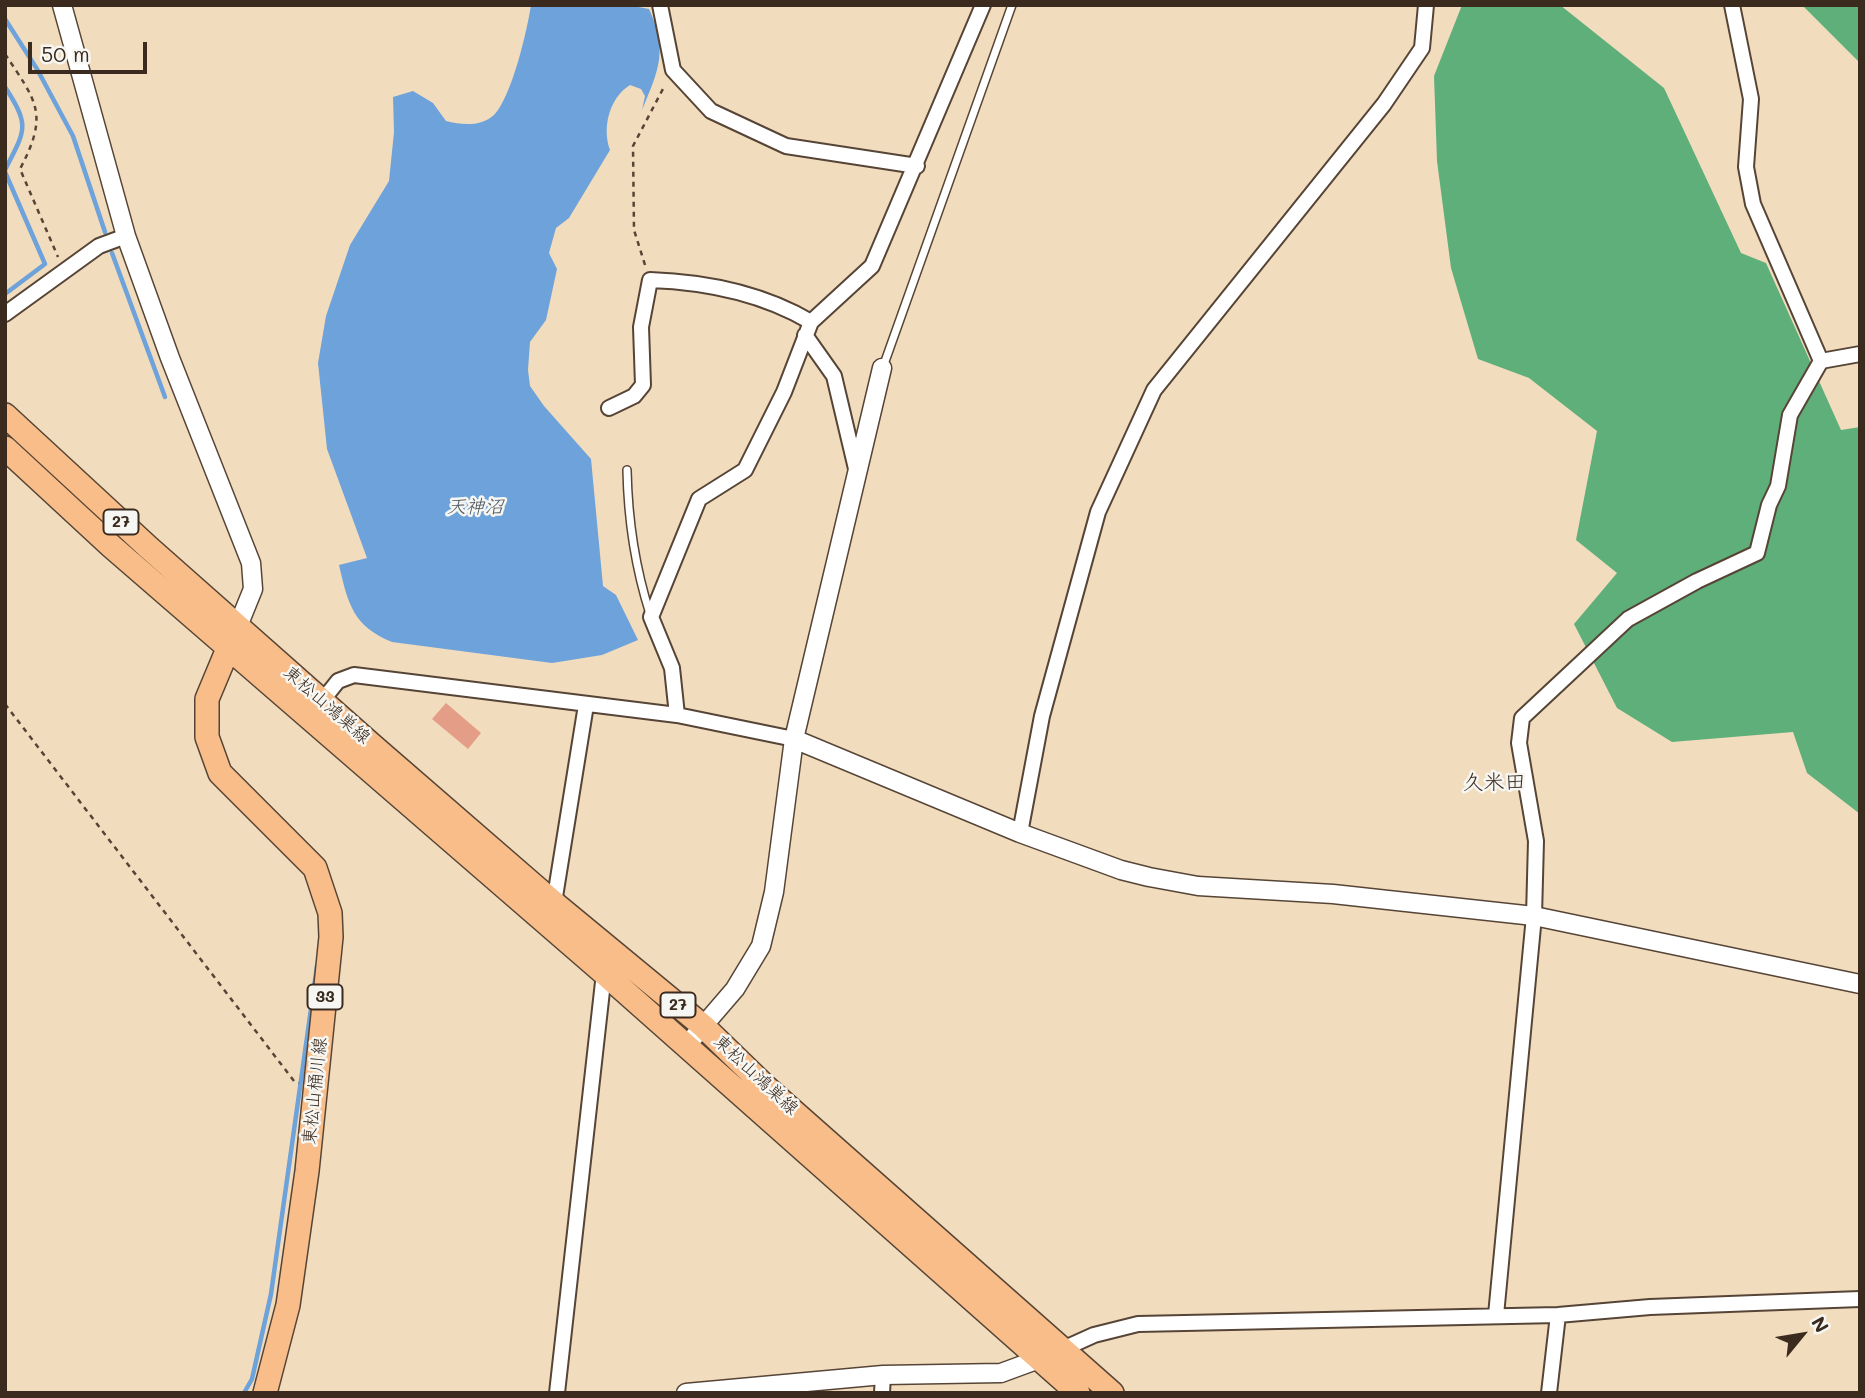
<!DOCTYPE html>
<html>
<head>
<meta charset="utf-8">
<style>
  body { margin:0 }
  #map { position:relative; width:1865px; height:1398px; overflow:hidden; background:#f2dcbe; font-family:Mali,sans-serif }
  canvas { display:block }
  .frame { position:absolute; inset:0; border:7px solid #3b2a1e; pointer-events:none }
  .north { position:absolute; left:1767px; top:1300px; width:70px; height:70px; -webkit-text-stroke:5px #f6f6f2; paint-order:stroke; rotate:60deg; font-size:19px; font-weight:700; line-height:28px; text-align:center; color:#3b2a1e }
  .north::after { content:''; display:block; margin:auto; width:24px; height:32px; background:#3b2a1e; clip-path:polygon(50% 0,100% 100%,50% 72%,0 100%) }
  .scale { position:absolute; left:28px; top:42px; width:119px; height:32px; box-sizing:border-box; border:4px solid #3b2a1e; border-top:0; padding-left:9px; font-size:21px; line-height:24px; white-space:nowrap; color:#3b2a1e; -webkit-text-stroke:5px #f6f6f2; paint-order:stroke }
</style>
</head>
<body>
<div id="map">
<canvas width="1865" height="1398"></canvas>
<div class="frame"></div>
<div class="north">N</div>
<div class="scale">50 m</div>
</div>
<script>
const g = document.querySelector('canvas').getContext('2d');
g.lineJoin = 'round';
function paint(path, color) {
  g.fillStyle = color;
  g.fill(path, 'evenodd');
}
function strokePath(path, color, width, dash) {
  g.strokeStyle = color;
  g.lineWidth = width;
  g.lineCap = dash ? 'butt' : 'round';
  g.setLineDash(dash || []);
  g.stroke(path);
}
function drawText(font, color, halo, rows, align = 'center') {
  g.font = font + ' Mali,"Klee One",sans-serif';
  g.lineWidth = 5;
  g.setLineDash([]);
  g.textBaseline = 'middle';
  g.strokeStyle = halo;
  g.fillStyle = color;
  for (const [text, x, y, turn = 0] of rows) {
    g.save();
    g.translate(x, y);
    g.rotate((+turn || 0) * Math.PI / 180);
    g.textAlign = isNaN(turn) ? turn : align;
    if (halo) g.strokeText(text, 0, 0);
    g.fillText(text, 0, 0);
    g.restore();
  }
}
const forest = new Path2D(`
  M1462 5H1560L1664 88 1741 253 1766 263 1841 430 1860 427V814L1807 773 1793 732 1672 742 1617 708 1574 624 1617 573 1576 540 1597 431 1529 378 1478 359 1451 268 1437 161 1434 76Z
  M1802 5H1860V63Z`);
const water = new Path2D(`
  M531 5H628L649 9C668 50 659 70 642 110L645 96 641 89 630 85C609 98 602 128 610 150L569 218 556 228 549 253 557 269 546 320 530 342 528 370 530 386 544 406 591 459 603 586 616 595 638 640 602 655 552 663 392 642C353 626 348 604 339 565L367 558 327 449 318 363 326 316 350 245 389 181 394 132 393 97 413 91 433 103 446 121C462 125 481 127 494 115 512 96 527 31 531 5Z`);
const stream = new Path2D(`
  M5 19 37 69 73 136 105 232
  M5 87C31 127 25 130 5 170
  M5 172 45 264 5 294
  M112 253 165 397
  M244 1393 252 1379 271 1294 317 966`);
const building = new Path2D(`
  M446 703 481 733 468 749 432 719Z`);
const path = new Path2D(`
  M5 54C37 102 49 114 20 169L58 257
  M645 265 634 230 633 146 665 85
  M5 704 294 1081 299 1083`);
const service = new Path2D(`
  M883 367 1012 5
  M627 470C628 520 635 567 650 614`);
const minor = new Path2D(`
  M660 5 673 70 711 111 786 146 917 166
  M1732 5 1751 99 1746 167 1753 204 1821 361
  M5 314 99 246 126 236
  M805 335 834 376 857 473
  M609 408 634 396 643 385 641 327 650 280C707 282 762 293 811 322
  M322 701 338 681 354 675 677 715 794 739
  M677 715 672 668 651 617 699 499 745 470 784 392 811 322 872 266 983 5
  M1020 833 1042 716 1098 512 1154 390 1384 104 1422 48 1426 5
  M554 903 586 705
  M1496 1315 1534 916 1536 841 1519 743 1522 718 1628 619 1697 581 1757 553 1769 505 1778 486 1790 415 1821 361 1860 354
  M1063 1349 1094 1335 1138 1324 1558 1315 1650 1307 1860 1299
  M557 1393 604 973
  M882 1393 883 1375
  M1549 1393 1558 1315`);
const tertiary = new Path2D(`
  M62 5 126 236 170 358 251 563 253 589 238 626
  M794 739 1020 833 1121 870 1149 877 1198 886 1333 894 1534 916 1860 984
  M686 1046 735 989 761 946 774 892 794 739 882 368
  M686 1393 883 1375 1001 1373 1050 1355`);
const primary = new Path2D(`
  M5 415 148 547 373 746 554 903 703 1026 767 1088 1112 1393
  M5 448 111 546 604 973 1078 1393
  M235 632 207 699V737L220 773 315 868 330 913 331 937 307 1171 288 1305 265 1393`);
const shields = [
  [121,522,35],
  [325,997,35],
  [678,1005,35]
];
const shieldNames = [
  ["27",121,522],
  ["33",325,997],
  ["27",678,1005]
];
const streetNames = [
  ["東松山鴻巣線",327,705,41],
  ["東松山鴻巣線",756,1075,43],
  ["東松山桶川線",315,1091,-84]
];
const waterNames = [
  ["天神沼",475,507]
];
const quarterNames = [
  ["久米田",1494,783]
];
paint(forest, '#5faf7a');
paint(water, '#6da2da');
strokePath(stream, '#6da2da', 4.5);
paint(building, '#e49e88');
strokePath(service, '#564536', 10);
strokePath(minor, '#564536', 18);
strokePath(tertiary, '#564536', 21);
strokePath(primary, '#564536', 26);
strokePath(path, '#564536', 2.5, [5, 5]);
strokePath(service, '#fff', 7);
strokePath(minor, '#fff', 14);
strokePath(tertiary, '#fff', 18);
strokePath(primary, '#f8bd89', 23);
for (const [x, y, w] of shields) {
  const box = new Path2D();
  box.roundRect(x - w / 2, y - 12.5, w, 25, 5);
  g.fillStyle = '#f6f6f2';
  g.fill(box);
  strokePath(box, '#3b2a1e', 2);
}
drawText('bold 16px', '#3b2a1e', null, shieldNames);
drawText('18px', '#3b2a1e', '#f6f6f2', streetNames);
drawText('italic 19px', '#4c5460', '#f6f6f2', waterNames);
drawText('21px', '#3b2a1e', '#f6f6f2', quarterNames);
</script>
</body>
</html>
